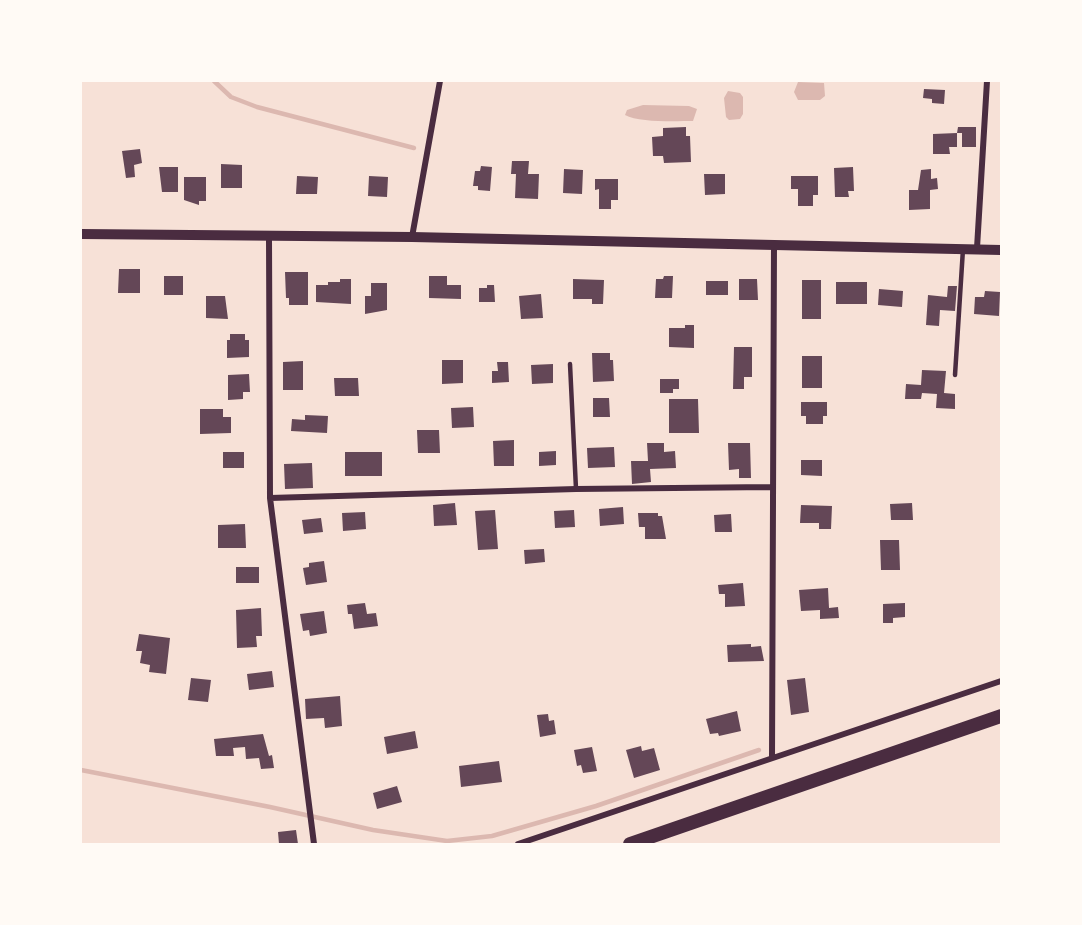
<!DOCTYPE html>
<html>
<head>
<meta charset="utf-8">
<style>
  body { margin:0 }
  #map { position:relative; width:1082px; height:925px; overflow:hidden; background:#f7e1d7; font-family:"Exo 2",sans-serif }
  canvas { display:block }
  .frame { position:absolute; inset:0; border:82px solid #fffaf5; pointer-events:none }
</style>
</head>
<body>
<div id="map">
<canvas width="1082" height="925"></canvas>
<div class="frame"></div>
</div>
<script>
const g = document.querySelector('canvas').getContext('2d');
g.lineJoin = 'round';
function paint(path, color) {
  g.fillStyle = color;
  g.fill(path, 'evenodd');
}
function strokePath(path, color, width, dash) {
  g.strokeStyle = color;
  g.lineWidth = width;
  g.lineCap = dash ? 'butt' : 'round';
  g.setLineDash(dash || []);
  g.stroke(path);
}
const water = new Path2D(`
  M798 82 824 83 825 96 820 100H798L794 92Z
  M728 91 740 93 743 97V114L740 119 729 120 726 117 724 98Z
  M643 105 689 106 697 109 693 121C677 121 639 123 625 115L627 110Z`);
const stream = new Path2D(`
  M214 81 231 97 257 107 414 148
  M81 770 270 807 373 830 447 841 492 836 596 806 759 750`);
const building = new Path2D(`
  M924 89 945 90 944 104 932 103V99L923 98Z
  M686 127V136H690L691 162 664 163 663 156H653L652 137 663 136V128Z
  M958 127H976V147H962V133H957Z
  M957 133V147H949L950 154H933V134Z
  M140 149 142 163 134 165 135 177 126 178 122 151Z
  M512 161H529L528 174H539L538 199 515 198 516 174H511Z
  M221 164 242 165V188H221Z
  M481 166 492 167 490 191 478 190V186H473L475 171H480Z
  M159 167H178V192H162Z
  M853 167 854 191H848L849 197H835L834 168Z
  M564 169 583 170 582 194 563 193Z
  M931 169V179L937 178 938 189 930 190V209L909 210V190H918L921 170Z
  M704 174H725V194L705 195Z
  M297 176 318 177 317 194H296Z
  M369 176 388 177 387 197 368 196Z
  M791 176H818V195H813V206H798V189H791Z
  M184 177H206V201H199V205L184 200Z
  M595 179H618V200H611V209H599V189L595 190Z
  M119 269H140V293H118Z
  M285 272H308V305H289V298H286Z
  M164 276H183V295H164Z
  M429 276H447V285H461V299L429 298Z
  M664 276H673L672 298H655L656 279H663Z
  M340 279H351V304L316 302V285H328V282H340Z
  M573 279 604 280 603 304H592V299H573Z
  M739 279H757L758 300H739Z
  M802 280H821V319H802Z
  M706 281H728V295H706Z
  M836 282H867V304H836Z
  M371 283H387V310L365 314V296H371Z
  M487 285H494L495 302H479V288H487Z
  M948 286H957L955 311 940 310 939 326 926 325 928 295 947 297Z
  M879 289 903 291 902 307 878 305Z
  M985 291 1000 292 999 316 974 314 975 297H984Z
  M541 294 543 318 521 319 519 296Z
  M206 296H225L228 319 206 318Z
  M685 325H694V348L669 347V328H685Z
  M230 334H245V340H249V357L227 358V340H230Z
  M734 347H752V377H744V389H733Z
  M592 353H610V360H613L614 381 593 382Z
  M802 356H822V388H802Z
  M442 360H463V383L442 384Z
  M303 361V390H283V362Z
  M497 362H508L509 382 492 383V371H498Z
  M553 364V383L532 384 531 365Z
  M922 370 946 371 944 393 955 394V409L936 408 937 394 922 393 921 399H905L906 384 921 385Z
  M249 374 250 392H243V399L228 400V375Z
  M334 378H358L359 396H335Z
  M660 379H679V389H673V393H660Z
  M593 398H609L610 417H593Z
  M669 399H698L699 433H669Z
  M801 402H827V416H823V424H806V416H801Z
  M473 407 474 427 452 428 451 408Z
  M200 409H223V417H231V433L200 434Z
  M305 415 328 416 327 433 291 431 292 419 305 420Z
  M417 430H439L440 453H418Z
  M514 440V466H494L493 441Z
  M647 443H664V452L675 451 676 468 650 469 651 482 632 484 631 461H648Z
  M728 443H750L751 478H739V469L729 470Z
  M614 447 615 467 588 468 587 448Z
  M556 451V465L539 466V452Z
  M223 452H244V468H223Z
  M345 452H382V476H345Z
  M801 460H822V476L801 475Z
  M312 463 313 488 285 489 284 464Z
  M455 503 457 525 434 526 433 505Z
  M912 503 913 520H891L890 504Z
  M801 505 832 506 831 529H819V523H800Z
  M623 507 624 524 600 526 599 509Z
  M495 510 498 549 478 550 475 511Z
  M574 510 575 527 555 528 554 511Z
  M365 512 366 529 343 531 342 513Z
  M638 513H658V516H662L666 539H645V527H639Z
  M731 514 732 532H715L714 515Z
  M321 518 323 532 304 534 302 520Z
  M245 524 246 548H218V525Z
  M880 540H899L900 570H881Z
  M544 549 545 562 525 564 524 550Z
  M324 561 327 582 306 585 303 568 309 567V563Z
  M236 567H259V583H236Z
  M743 583 745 606 725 607V594H719L718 585Z
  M828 588 829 608 838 607 839 618 820 619V610L801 611 799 590Z
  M365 603 367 614 376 613 378 626 354 629 352 614H348L347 605Z
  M905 603V617L893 618V623H883V604Z
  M261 608 262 636H256L257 647 237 648 236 610Z
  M324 611 327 633 310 636 309 630 303 631 300 614Z
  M139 634 170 638 166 674 149 672 150 665 140 663 142 651H136Z
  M751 644V647L761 646 764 661 728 662 727 645Z
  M272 671 274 687 249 690 247 674Z
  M191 678 211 680 208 702 188 700Z
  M805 678 809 712 791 715 787 680Z
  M340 696 342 726 325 728 324 718 306 719 305 699Z
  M737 711 741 731 719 736 718 733 710 734 706 719Z
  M548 714 549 721 554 720 556 734 540 737 537 715Z
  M415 731 418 748 387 754 384 737Z
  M263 734 269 756 272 755 274 768 261 769 259 758 246 759 245 747 233 748 234 756H216L214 739Z
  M641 746 642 751 654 748 660 770 634 778 626 750Z
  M592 747 597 771 583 773 581 765 577 766 574 750Z
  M499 761 502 782 461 787 459 766Z
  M397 786 402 802 377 809 373 793Z
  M296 830 298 844H279L278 832Z`);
const service = new Path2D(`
  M570 364 576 489
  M955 375 963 249`);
const minor = new Path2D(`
  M269 237 270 498 314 844
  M412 237 440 81
  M977 248 987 81
  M270 498 576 489 771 487
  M772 758 774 244
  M518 844 1001 681`);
const tertiary = new Path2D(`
  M81 234 412 237 1001 250`);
const primary = new Path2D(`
  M630 844 1001 716`);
paint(water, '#dcb8b0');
strokePath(stream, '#dcb8b0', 4.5);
paint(building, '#644757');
strokePath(service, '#4a2c40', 4.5);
strokePath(minor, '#4a2c40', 6);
strokePath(tertiary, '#4a2c40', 10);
strokePath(primary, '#4a2c40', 14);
</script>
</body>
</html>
